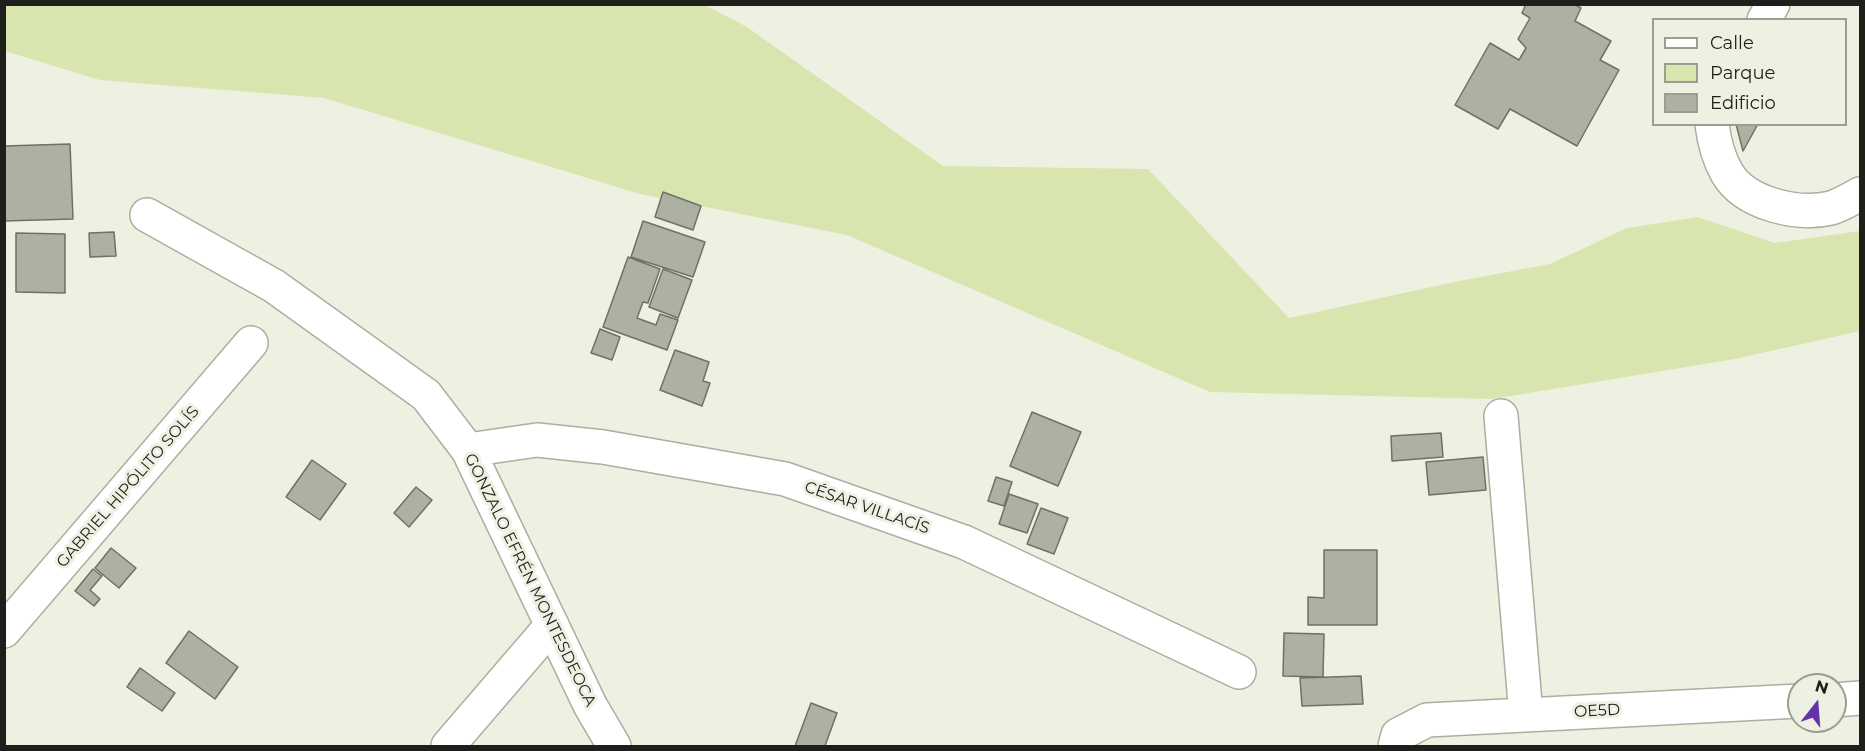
<!DOCTYPE html>
<html>
<head>
<meta charset="utf-8">
<style>
  body { margin:0 }
  #map { position:relative; width:1865px; height:751px; overflow:hidden; background:#eef1e2; font-family:Montserrat,sans-serif }
  canvas { display:block }
  .frame { position:absolute; inset:0; border:6px solid #1e1f1a; pointer-events:none }
  .legend { position:absolute; left:1652px; top:18px; width:195px; height:108px; box-sizing:border-box; background:#eef1e2; border:2px solid #9b9d92; margin:0; padding:8px 10px; list-style:none; font-size:18px; color:#1e1f1a }
  .legend li { display:flex; align-items:center; gap:12px; height:30px }
  .legend b { width:30px; border:2px solid #9b9d92 }
  .north { position:absolute; left:1787px; top:673px; width:60px; height:60px; box-sizing:border-box; background:#eef1e2; border:2px solid #9b9d92; border-radius:50%; rotate:17deg; font-size:16px; font-weight:700; line-height:24px; text-align:center; color:#1e1f1a }
  .north::after { content:''; display:block; margin:auto; width:21px; height:27px; background:#6433aa; clip-path:polygon(50% 0,100% 100%,50% 72%,0 100%) }
</style>
</head>
<body>
<div id="map">
<canvas width="1865" height="751"></canvas>
<div class="frame"></div>
<ul class="legend">
<li><b style="height:8px;background:#fff"></b>Calle</li>
<li><b style="height:16px;background:#d9e5ae"></b>Parque</li>
<li><b style="height:16px;background:#adb1a2"></b>Edificio</li>
</ul>
<div class="north">N</div>
</div>
<script>
const g = document.querySelector('canvas').getContext('2d');
g.lineJoin = 'round';
function paint(path, color) {
  g.fillStyle = color;
  g.fill(path, 'evenodd');
}
function strokePath(path, color, width, dash) {
  g.strokeStyle = color;
  g.lineWidth = width;
  g.lineCap = dash ? 'butt' : 'round';
  g.setLineDash(dash || []);
  g.stroke(path);
}
function drawText(font, color, halo, rows, align = 'center') {
  g.font = font + ' Montserrat,sans-serif';
  g.lineWidth = 6;
  g.setLineDash([]);
  g.textBaseline = 'middle';
  g.strokeStyle = halo;
  g.fillStyle = color;
  for (const [text, x, y, turn = 0] of rows) {
    g.save();
    g.translate(x, y);
    g.rotate((+turn || 0) * Math.PI / 180);
    g.textAlign = isNaN(turn) ? turn : align;
    if (halo) g.strokeText(text, 0, 0);
    g.fillText(text, 0, 0);
    g.restore();
  }
}
const green = new Path2D(`
  M4 5H705L747 27 943 166 1148 169 1289 318 1459 281 1550 264 1627 228 1698 217 1775 243 1860 231V331L1735 359 1492 399 1210 392 847 235 640 194 324 98 100 80 5 51Z`);
const building = new Path2D(`
  M1526 4H1574L1581 8 1575 21 1611 41 1600 60 1619 70 1577 146 1510 109 1498 129 1455 105 1490 43 1519 60 1526 48 1518 39 1530 18 1522 13Z
  M1758 124 1743 151 1736 124Z
  M70 144 73 219 4 221V146Z
  M663 192 701 206 693 230 655 217Z
  M643 221 705 242 693 277 631 257Z
  M114 232 116 256 90 257 89 233Z
  M16 233 65 234V293L16 292Z
  M628 257 660 269 648 303 643 302 637 318 656 325 660 314 678 320 667 350 603 327Z
  M663 269 692 280 678 318 649 307Z
  M600 329 620 337 612 360 591 353Z
  M675 350 709 362 703 381 710 383 702 406 660 390Z
  M1032 412 1081 432 1058 486 1010 466Z
  M1441 433 1443 457 1392 461 1391 436Z
  M1483 457 1486 490 1429 495 1426 462Z
  M312 460 346 484 320 520 286 497Z
  M996 477 1012 482 1004 506 988 501Z
  M416 487 432 500 409 527 394 513Z
  M1009 494 1038 504 1027 533 999 524Z
  M1041 508 1068 518 1054 554 1027 544Z
  M111 548 136 568 119 588 95 568Z
  M1324 550H1377V625H1308V597L1324 598Z
  M93 569 102 576 90 590 100 599 94 606 75 591Z
  M189 631 238 667 215 699 166 663Z
  M1284 633 1324 634 1323 677 1283 676Z
  M140 668 175 693 162 711 127 687Z
  M1361 676 1363 704 1302 706 1300 678Z
  M811 703 837 713 825 746H795Z`);
const minor = new Path2D(`
  M1764 20 1773 4
  M1712 124C1714 141 1719 159 1727 173 1745 204 1798 216 1831 208 1841 205 1851 199 1860 194
  M147 215 274 286 426 395 468 450 590 705 614 746
  M1501 416 1526 715
  M468 450 537 440 603 447 785 479 964 542 1239 672
  M4 631 251 343
  M1835 700 1860 698
  M448 746 552 625
  M1395 746 1398 735 1427 720 1799 701`);
const streetNames = [
  ["GABRIEL HIPÓLITO SOLÍS",128,487,-49],
  ["CÉSAR VILLACÍS",867,508,19],
  ["GONZALO EFRÉN MONTESDEOCA",530,580,64],
  ["OE5D",1597,711,-3]
];
paint(green, '#d9e5ae');
paint(building, '#adb1a2');
strokePath(building, '#6e7164', 1.5);
strokePath(minor, '#abafa0', 36);
strokePath(minor, '#fff', 33);
drawText('16px', '#1e1f1a', '#eef1e2', streetNames);
</script>
</body>
</html>
